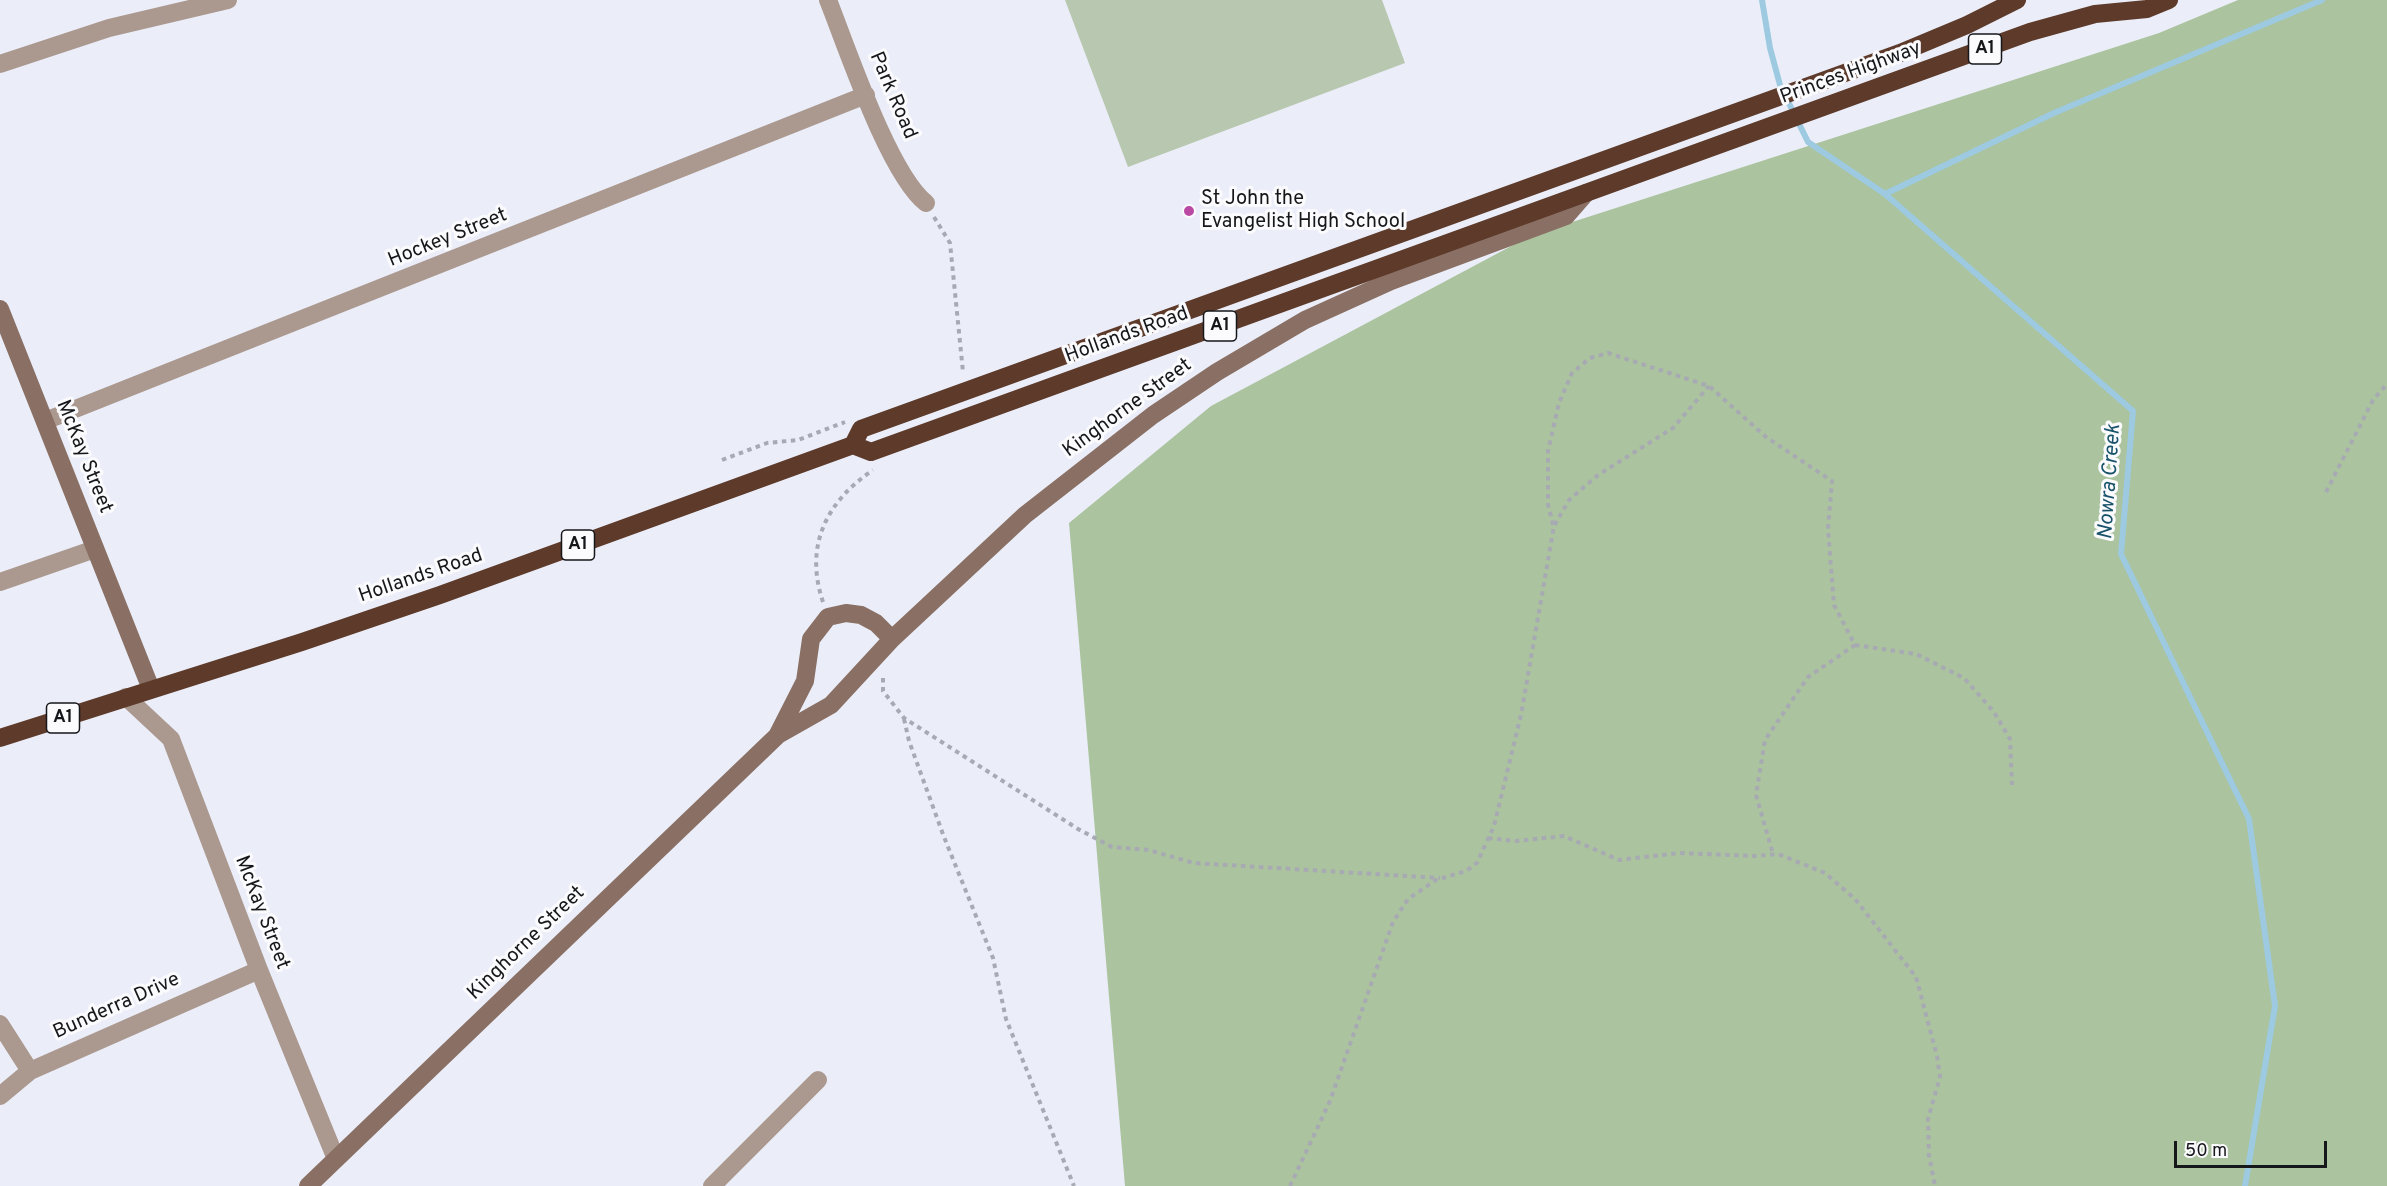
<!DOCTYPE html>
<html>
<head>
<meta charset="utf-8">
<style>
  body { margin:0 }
  #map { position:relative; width:2387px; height:1186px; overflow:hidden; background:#ebeef9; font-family:Overpass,sans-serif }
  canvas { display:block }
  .scale { position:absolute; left:2174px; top:1141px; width:153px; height:27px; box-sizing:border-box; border:3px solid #16171a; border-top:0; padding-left:8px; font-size:18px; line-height:21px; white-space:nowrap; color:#16171a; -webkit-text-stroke:4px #fbfbfe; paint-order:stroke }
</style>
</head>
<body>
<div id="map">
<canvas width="2387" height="1186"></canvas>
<div class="scale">50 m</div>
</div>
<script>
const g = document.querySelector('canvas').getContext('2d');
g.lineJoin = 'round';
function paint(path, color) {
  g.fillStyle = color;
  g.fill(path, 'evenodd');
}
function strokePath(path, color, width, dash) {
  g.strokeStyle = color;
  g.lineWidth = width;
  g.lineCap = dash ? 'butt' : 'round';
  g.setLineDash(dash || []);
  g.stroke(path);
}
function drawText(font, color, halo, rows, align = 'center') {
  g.font = font + ' Overpass,sans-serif';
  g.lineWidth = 6;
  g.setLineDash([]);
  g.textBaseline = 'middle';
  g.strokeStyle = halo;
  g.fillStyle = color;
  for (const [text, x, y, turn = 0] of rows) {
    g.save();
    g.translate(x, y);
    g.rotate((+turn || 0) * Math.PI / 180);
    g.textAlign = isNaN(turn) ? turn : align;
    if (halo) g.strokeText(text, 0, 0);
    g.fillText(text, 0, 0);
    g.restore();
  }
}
const green = new Path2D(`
  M1065 0H1382L1405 63 1128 167Z`);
const forest = new Path2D(`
  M2238 0H2387V1186H1125L1069 523 1211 406 1532 235 2159 33Z`);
const stream = new Path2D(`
  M1762 0 1770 48 1780 85 1808 142 1885 194
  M2245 1186 2275 1006 2249 819 2121 554 2133 411 1885 194 2054 113 2322 0`);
const path = new Path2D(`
  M934 217 950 243 963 372
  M722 460 767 443 798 440 845 422
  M2326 492 2373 400 2387 384
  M1553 525 1548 504V451L1559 403 1572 373 1590 358 1608 353 1709 386 1766 437 1832 481 1828 529 1834 605 1855 645 1808 677 1765 740 1756 795 1773 854
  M823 602C804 546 826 502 873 470
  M1855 645 1916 654 1964 678 1994 712 2010 739 2012 785
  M883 678V691L904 718 1078 829 1112 847 1149 850 1194 863 1440 878
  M904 719 909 741 944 837 993 958 1006 1019 1074 1186
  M1488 838 1516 841 1564 836 1619 860 1679 853 1756 856 1778 854 1825 873 1855 899 1916 977 1937 1056 1940 1077 1928 1119 1929 1155 1935 1186
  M1290 1186 1330 1101 1393 922 1408 899 1436 880 1466 871 1477 863 1494 826 1521 715 1554 526 1569 500 1598 475 1673 428 1709 386`);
const street = new Path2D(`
  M828 0C847 48 889 174 926 203
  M0 64 109 28 228 0
  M45 421 866 95
  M0 582 95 549
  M126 697 171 739 259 970 336 1159
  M0 1024 30 1071
  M0 1096 30 1071 259 970
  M712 1186 818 1080`);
const secondary = new Path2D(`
  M0 309 151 689
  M778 734 805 681 811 639 828 617 846 613 861 615 876 623 892 639
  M308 1186 778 735 831 705 892 639 1025 515 1153 415 1217 372 1305 320 1391 281 1566 216 1586 193`);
const highway = new Path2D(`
  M853 445 861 429 1900 53 1967 25 2017 0
  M0 738 302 642 440 595 853 445 871 452 2030 32 2095 14 2147 9 2169 0`);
const markers = [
  [1189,211,6,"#ba49a4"]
];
const shields = [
  [1985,49,33],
  [1220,326,33],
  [578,545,33],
  [63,718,33]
];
const shieldNames = [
  ["A1",1985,49],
  ["A1",1220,326],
  ["A1",578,545],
  ["A1",63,718]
];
const streetNames = [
  ["Princes Highway",1851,74,-20],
  ["Park Road",892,96,67],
  ["Hockey Street",448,239,-22],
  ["Hollands Road",1127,336,-20],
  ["Kinghorne Street",1128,409,-36],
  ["McKay Street",83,457,68],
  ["Hollands Road",421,577,-19],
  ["McKay Street",261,913,69],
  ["Kinghorne Street",527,944,-44],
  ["Bunderra Drive",117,1007,-24]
];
const poiNames = [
  ["St John the",1201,200],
  ["Evangelist High School",1201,223]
];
const waterNames = [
  ["Nowra Creek",2111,482,-86]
];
paint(green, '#b8c7b0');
paint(forest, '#abc39e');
strokePath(stream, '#9dcae0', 6);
strokePath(path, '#a7aab2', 4, [4.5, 4.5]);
strokePath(street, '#ab9990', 18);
strokePath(secondary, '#8a7064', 18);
strokePath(highway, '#5d3a2a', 18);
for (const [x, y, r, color] of markers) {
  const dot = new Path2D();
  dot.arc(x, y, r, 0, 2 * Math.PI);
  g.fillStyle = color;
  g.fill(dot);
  strokePath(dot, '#fbfbfe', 2);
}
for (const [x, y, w] of shields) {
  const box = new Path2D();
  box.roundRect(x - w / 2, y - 15, w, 30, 4.5);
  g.fillStyle = '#fbfbfe';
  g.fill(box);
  strokePath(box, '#16171a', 1.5);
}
drawText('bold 18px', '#16171a', null, shieldNames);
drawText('20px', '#16171a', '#fbfbfe', streetNames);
drawText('20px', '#16171a', '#fbfbfe', poiNames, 'left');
drawText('italic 21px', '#19536a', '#fbfbfe', waterNames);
</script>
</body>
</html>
